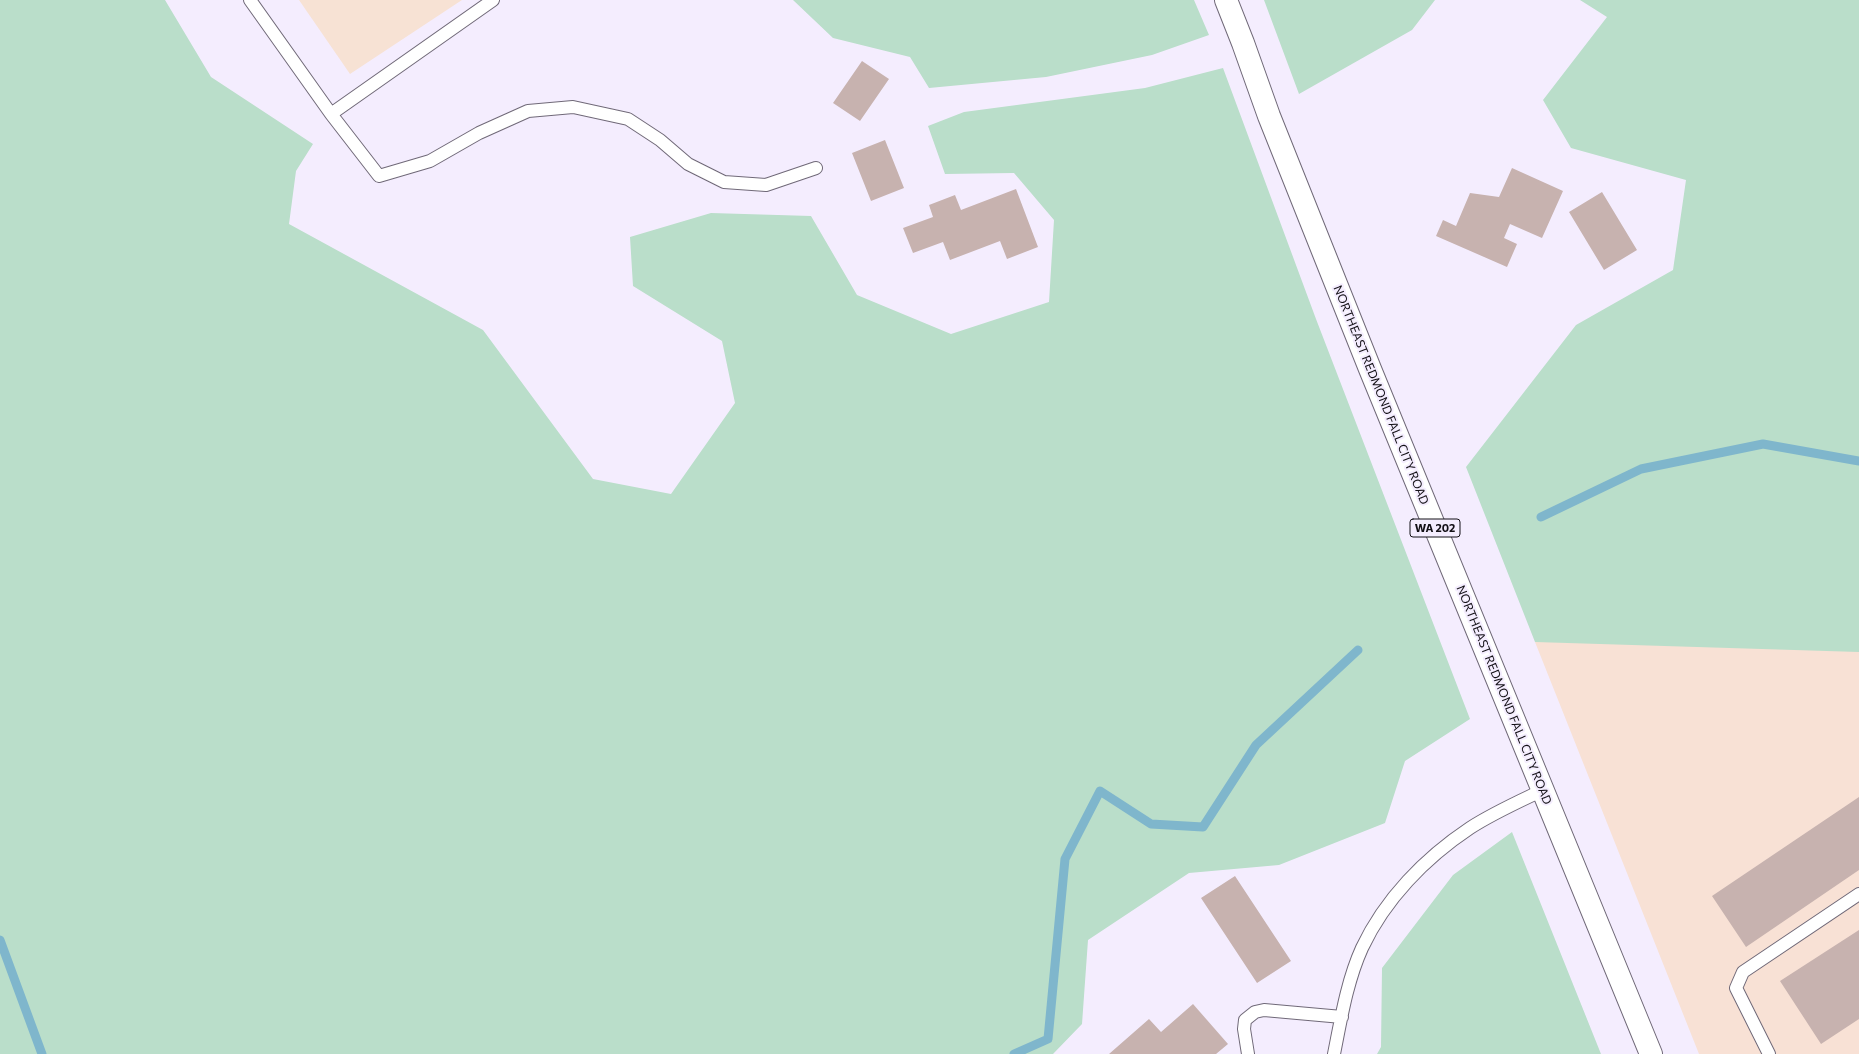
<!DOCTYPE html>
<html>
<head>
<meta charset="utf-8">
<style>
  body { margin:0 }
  canvas { display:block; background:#f4edfe }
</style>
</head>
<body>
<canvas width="1859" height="1054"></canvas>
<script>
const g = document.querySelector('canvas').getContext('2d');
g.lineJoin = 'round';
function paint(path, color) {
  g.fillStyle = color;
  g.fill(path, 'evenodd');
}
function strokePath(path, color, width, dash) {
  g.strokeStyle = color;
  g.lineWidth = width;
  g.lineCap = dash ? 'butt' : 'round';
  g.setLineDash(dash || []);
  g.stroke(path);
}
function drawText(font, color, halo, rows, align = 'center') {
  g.font = font + ' Commissioner,sans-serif';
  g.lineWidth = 4;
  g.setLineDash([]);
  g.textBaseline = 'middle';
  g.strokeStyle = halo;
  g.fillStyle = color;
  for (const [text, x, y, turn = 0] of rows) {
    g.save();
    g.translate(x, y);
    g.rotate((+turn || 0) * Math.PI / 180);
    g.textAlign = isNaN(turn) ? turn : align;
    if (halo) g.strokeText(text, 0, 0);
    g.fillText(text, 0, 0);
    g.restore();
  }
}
const commercial = new Path2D(`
  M1786 479 1859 591V1054H1699L1535 642Z`);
const industrial = new Path2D(`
  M299 0H462L350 74Z`);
const green = new Path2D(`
  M0 0H165L211 77 313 144 296 171 289 224 483 330 593 479 671 494 735 403 722 341 633 286 630 237 711 213 811 216 857 295 951 334 1049 302 1054 220 1014 173 945 174 928 126 964 112 1145 88 1223 68 1316 319 1470 719 1405 761 1385 823 1279 865 1189 873 1088 940 1082 1024 1053 1054H0Z
  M793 0H1194L1209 35 1152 55 1046 77 929 88 910 57 833 38Z
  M1264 0H1435L1412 30 1299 94Z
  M1580 0H1859V652L1535 642 1466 467 1576 325 1673 270 1686 180 1571 148 1543 100 1607 17Z
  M1512 832 1601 1054H1377L1381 1047 1382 968 1453 875Z`);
const stream = new Path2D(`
  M1541 517 1641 469 1763 444 1859 461
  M0 940 42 1054
  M1014 1054 1048 1039 1065 859 1100 791 1151 824 1203 827 1256 745 1358 650`);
const building = new Path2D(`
  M862 61 889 79 860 121 833 103Z
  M885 140 904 188 871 201 852 153Z
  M1512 168 1563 191 1542 238 1510 224 1504 238 1517 244 1507 267 1436 236 1443 220 1456 226 1470 193 1499 197Z
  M1016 189 1038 247 1007 259 1000 241 950 260 943 242 913 253 903 228 933 217 929 205 955 195 961 210Z
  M1602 192 1637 250 1604 270 1569 212Z
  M1859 797V870L1746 947 1712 896Z
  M1235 876 1291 961 1257 983 1201 898Z
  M1859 930V1019L1821 1044 1780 981Z
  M1193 1004 1228 1044 1216 1054H1109L1149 1019 1161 1032Z`);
const lane = new Path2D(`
  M250 0 331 114 493 0
  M331 114 379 176 430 161 479 133 528 111 573 107 628 119 660 140 688 164 724 182 766 185 816 168
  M1248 1054 1244 1029 1245 1020 1255 1012 1264 1010 1342 1017
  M1334 1054C1341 1019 1347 981 1362 948 1385 899 1425 858 1470 828 1493 813 1518 802 1543 790
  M1769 1054 1736 988 1743 972 1859 894`);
const primary = new Path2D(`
  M1226 0 1243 43 1269 116 1370 369 1651 1054`);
const shields = [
  [1435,528,50]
];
const shieldNames = [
  ["WA 202",1435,528]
];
const streetNames = [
  ["NORTHEAST REDMOND FALL CITY ROAD",1381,395,68],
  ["NORTHEAST REDMOND FALL CITY ROAD",1504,695,68]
];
paint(commercial, '#f8e1d5');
paint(industrial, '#f7e2d4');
paint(green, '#badeca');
strokePath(stream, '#7fb6cc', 9);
paint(building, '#c7b2af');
strokePath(lane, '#706978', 14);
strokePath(primary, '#706978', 24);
strokePath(lane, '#fff', 12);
strokePath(primary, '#fff', 22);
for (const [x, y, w] of shields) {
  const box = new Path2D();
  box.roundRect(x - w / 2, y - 9, w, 18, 3);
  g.fillStyle = '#f4edfe';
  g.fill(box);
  strokePath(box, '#131016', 1);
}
drawText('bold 11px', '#131016', null, shieldNames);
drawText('12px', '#131016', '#f4edfe', streetNames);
</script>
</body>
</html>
